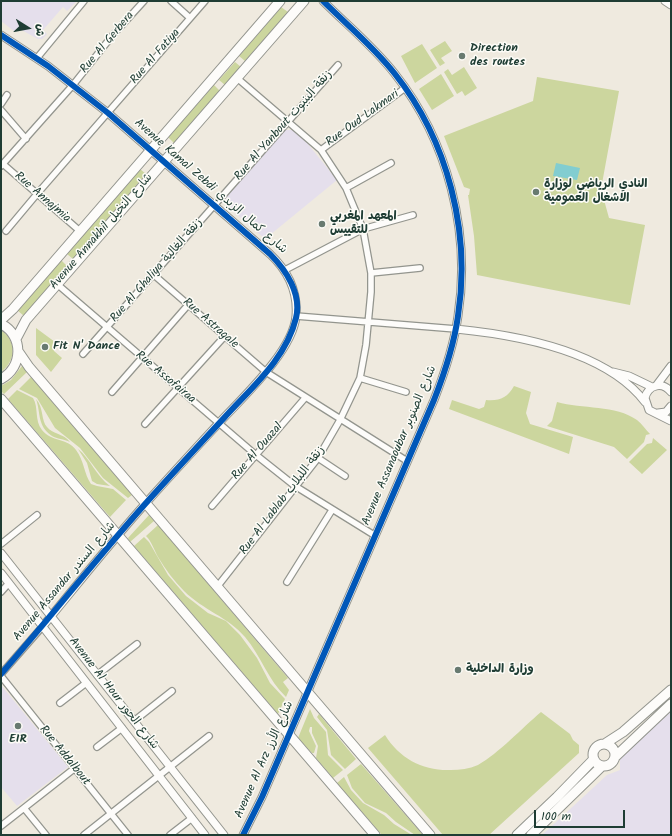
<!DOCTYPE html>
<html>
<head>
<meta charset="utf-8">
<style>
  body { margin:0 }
  #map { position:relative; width:672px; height:836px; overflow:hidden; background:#efeadf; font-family:Kalam,"Playpen Sans Arabic",sans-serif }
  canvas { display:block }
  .frame { position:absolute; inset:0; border:2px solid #1f3d34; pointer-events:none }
  .north { position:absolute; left:8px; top:8px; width:40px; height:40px; -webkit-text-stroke:3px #fdfcf7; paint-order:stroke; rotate:101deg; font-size:11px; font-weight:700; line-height:16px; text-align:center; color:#1f3d34 }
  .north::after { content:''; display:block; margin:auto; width:14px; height:18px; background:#1f3d34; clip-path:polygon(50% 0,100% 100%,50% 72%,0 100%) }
  .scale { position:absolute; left:534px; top:810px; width:91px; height:18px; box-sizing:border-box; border:2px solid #1f3d34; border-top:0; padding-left:5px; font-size:12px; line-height:14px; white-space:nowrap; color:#1f3d34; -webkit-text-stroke:3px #fdfcf7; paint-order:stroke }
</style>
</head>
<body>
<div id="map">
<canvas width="672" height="836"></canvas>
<div class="frame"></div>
<div class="north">ش</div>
<div class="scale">100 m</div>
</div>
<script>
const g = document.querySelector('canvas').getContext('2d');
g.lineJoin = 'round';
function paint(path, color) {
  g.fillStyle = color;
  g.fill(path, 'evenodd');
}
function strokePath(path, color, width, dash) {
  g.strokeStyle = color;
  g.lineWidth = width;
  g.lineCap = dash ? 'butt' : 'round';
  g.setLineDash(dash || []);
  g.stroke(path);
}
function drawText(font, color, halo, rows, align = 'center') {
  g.font = font + ' Kalam,"Playpen Sans Arabic",sans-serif';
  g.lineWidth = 3;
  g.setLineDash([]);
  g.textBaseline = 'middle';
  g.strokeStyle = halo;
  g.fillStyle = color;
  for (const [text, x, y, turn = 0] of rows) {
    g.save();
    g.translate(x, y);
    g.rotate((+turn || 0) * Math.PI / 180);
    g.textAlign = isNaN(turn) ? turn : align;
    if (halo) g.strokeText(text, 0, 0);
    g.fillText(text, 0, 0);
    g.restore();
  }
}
const built = new Path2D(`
  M1 1H77L67 11 63 7 43 30 47 34 42 39H38L18 28 14 31 1 21Z
  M284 130H294L299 133 337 180 265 239 226 205V197Z
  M1 685 68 767 17 806 1 787Z
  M671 710V835H542L607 775 620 770V756Z`);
const green = new Path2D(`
  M281 7 288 12 245 61 239 56Z
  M445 41 452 51 441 58 445 63 440 66 430 50Z
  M422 44 437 68 415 83 401 56Z
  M235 62 241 67 225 85 219 80Z
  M464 67 477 88 465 96 462 91 457 94 444 72 448 69 452 75Z
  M441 74 454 96 432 110 419 89Z
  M537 77 619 91 601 189 609 218 645 225 630 305 477 275 474 236 468 195H469L470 189 464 187 444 136 533 101Z
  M214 85 220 91 174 143 168 137Z
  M140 169 146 174 73 259 67 254Z
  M61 260 67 266 24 316 17 310Z
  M36 328 55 342 54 351 62 358 51 372 36 355Z
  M1 330C17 341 16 361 1 372Z
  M22 366 27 372 4 394 1 391V386L11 380Z
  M31 377 132 495 128 498 103 478 80 448 55 428 37 398 19 389Z
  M514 386 531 392 526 413 530 424 573 437 569 454 449 409 452 400 479 409 484 407 486 400C500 401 507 398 514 386Z
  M17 390 33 398C39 408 34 420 42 430 51 442 68 438 76 450 84 460 84 474 91 484L97 486 113 489 126 500 110 517 8 399Z
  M36 399C44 408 41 421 47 427 52 434 63 433 70 442 64 439 57 439 52 436 37 426 41 413 36 399Z
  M557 402C582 409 616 405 637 420 642 424 646 430 650 434L646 435 644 442 627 459 614 447 547 426 552 421Z
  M653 438 667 450 642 474 629 462 647 444 652 443Z
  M78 449C90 458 96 476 110 486L97 484 92 481 87 463Z
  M149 515 154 521 130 542 128 538Z
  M158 525 288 678 283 682 289 690 286 697C268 680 261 656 245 637 228 617 203 610 184 591 174 581 166 570 158 557 154 550 152 542 146 536Z
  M144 537 149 542 168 575 186 596 208 613 226 621 240 635 257 658 270 683 285 699 278 714 134 546Z
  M310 709 314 718 326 732 328 755 343 770 333 778 316 758 318 746 312 733V727H310L309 731 316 746 314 753H312L298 738Z
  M541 712 570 734 573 740 579 745V753L489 835H443L368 748 385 735C400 759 423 771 451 770 460 770 469 769 478 765 499 753 522 728 541 712Z
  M319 714 356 759 345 769 331 755 327 730 317 717Z
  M361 764 423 835H415L396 822 386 813 365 803 352 788 347 775Z
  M344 777 351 790 363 803 384 815 394 824 412 835H382L337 783Z`);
const water = new Path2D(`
  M556 163 580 168 577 180 553 176Z`);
const minor = new Path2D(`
  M171 1 190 18
  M37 58 84 1
  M1 104 7 95
  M1 110 26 139
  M321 150 405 88
  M3 164 81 232
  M1 166 73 85 112 36 144 1
  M346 188 391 163
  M6 231 37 194 205 1
  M285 270 363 229 413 215
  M371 273 420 268
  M154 275 266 372 407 461
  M57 284 256 455 295 486 374 535
  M296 316 456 329
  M83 354 338 65
  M360 378 406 392
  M112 392 188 305
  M145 424 224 337
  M318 458 345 476
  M212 506 305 398
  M1 544 37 515
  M287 582 332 510
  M217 587 318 458 340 420 360 378 366 345 371 292V273L363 229 346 188 321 150 237 78
  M1 592 9 583
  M1 674 43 626
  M97 675 137 644
  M1 676 128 835
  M60 703 86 683
  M134 721 172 691
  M97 747 122 728
  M24 808 46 835
  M1 826 75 768
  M84 835 209 736
  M170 835 192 818`);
const tertiary = new Path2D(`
  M665 1 671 5
  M1 35 48 66 108 113 270 254C287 270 298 291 296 316 293 351 243 397 219 423 195 449 170 476 146 503 110 543 77 585 43 626
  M456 329C517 335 606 351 645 402
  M613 372 629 376 652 387
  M656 386 671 366
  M671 392C662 381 648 385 645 398L649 410 671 421
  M658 413 666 412 671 406
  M1 553 224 835
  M1 573 205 835
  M243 835 262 797 434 400C445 372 454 345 458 316 471 232 448 141 395 74 374 47 347 25 323 1`);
const primary = new Path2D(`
  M1 320 13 309 280 1
  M1 324C24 335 23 368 1 379
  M16 339 26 320 304 1
  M18 351 29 367 430 835
  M1 399 375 835
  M606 743 623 732 671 690
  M593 755a11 11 0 1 1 22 0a11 11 0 1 1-22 0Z
  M615 757 671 704
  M517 835 557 797 594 759
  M531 835 602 766`);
const cycleway = new Path2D(`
  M1 35 48 66 108 113 270 254C286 270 302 294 296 318 286 359 251 388 224 418 198 446 172 474 146 503 96 559 50 618 1 674
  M243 835 262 797 434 400C445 372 454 345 458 316 471 232 448 141 395 74 374 47 347 25 323 1`);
const markers = [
  [462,56,4,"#687a70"],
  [536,192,4,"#687a70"],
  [322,224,4,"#687a70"],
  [45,347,4,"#687a70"],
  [458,670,4,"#687a70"],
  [18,726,4,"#687a70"]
];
const streetNames = [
  ["Rue Al Gerbera",108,43,-50],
  ["Rue Al Fatiya",156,57,-49],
  ["Rue Oud Lakmari",363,119,-36],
  ["Rue Al Yanbout زنقة الينبوت",284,126,-49],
  ["Avenue Kamal Zebdi شارع كمال الزبدي",210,187,41],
  ["Rue Annajmia",42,198,41],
  ["Avenue Annakhil شارع النخيل",102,232,-49],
  ["Rue Al Ghaliya زنقة الغالية",157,271,-49],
  ["Rue Astragale",210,324,41],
  ["Rue Assofairaa",165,378,40],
  ["Avenue Assanaoubar شارع الصنوبر",400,446,-67],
  ["Rue Al Ouazal",258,452,-49],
  ["Rue Al Lablab زنقة اللبلاب",283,501,-53],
  ["Avenue Assandar شارع السندر",65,582,-50],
  ["Avenue Al Hour شارع الحور",113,694,52],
  ["Rue Addalbout",64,756,51],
  ["Avenue Al Arz شارع الأرز",265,760,-66]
];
const poiNames = [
  ["Direction",470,49],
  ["des routes",470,63],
  ["النادي الرياضي لوزارة",544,185],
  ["الاشغال العمومية",544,199],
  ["المعهد المغربي",330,217],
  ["للتقييس",330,231],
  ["Fit N' Dance",53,347],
  ["وزارة الداخلية",466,670],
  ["EIR",18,740,"center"]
];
paint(built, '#e5dfec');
paint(green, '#ccd69e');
paint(water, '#82cdd0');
strokePath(minor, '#93958e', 8);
strokePath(tertiary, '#93958e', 9);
strokePath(primary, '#93958e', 11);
strokePath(minor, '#fdfcfa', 5.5);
strokePath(tertiary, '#fdfcfa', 7);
strokePath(primary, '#fdfcfa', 9);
strokePath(cycleway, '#0057b8', 6);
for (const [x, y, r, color] of markers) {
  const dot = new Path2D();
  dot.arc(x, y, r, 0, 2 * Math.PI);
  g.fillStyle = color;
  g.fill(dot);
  strokePath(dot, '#fdfcf7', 1.5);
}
drawText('12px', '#1f3d34', '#fdfcf7', streetNames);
drawText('bold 12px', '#1f3d34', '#fdfcf7', poiNames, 'left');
</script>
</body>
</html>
